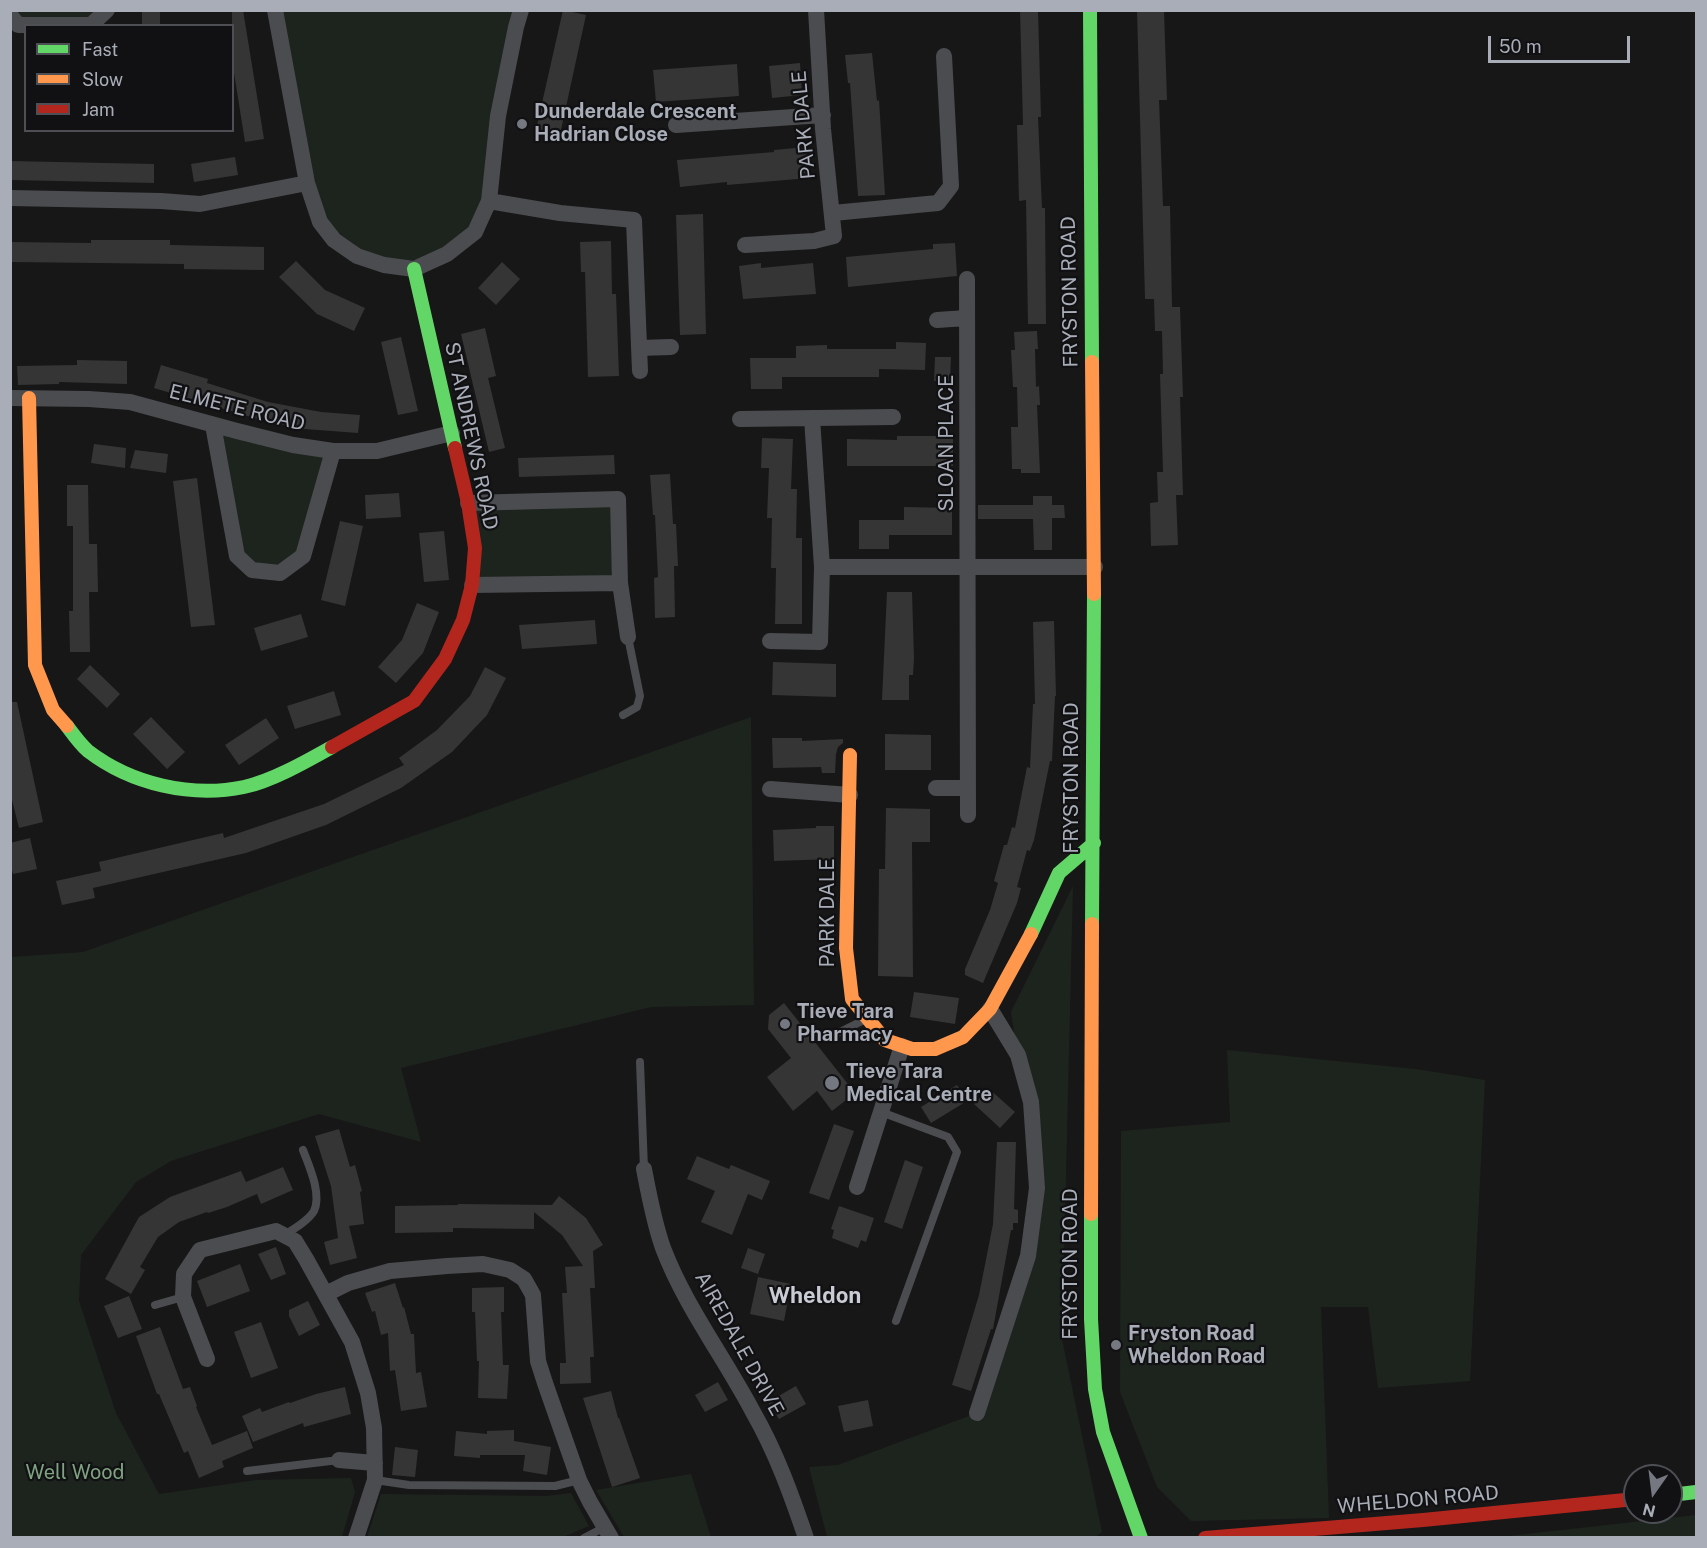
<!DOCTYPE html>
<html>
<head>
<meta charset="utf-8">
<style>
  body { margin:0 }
  #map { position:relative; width:1707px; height:1548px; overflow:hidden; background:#171717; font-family:"Public Sans",sans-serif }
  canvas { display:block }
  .frame { position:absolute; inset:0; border:12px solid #a8adb8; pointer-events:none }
  .legend { position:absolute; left:24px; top:24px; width:210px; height:108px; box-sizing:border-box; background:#111113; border:2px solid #4d4f55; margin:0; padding:8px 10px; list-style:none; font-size:18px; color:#a8adb8 }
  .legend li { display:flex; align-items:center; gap:12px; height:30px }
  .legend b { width:30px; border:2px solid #4d4f55 }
  .north { position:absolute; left:1623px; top:1464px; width:60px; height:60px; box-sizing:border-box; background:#111113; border:2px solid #4d4f55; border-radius:50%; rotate:194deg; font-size:16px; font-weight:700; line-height:24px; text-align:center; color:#a8adb8 }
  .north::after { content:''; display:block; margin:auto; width:21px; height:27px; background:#757880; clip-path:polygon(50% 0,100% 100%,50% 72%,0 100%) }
  .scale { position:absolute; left:1488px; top:36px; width:142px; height:27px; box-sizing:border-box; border:3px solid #a8adb8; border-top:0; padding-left:8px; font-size:18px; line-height:21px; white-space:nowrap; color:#a8adb8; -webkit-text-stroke:4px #111113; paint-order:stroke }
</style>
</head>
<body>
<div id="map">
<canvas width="1707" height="1548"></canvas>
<div class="frame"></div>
<ul class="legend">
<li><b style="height:8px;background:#63d668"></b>Fast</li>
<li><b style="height:8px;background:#ff974d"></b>Slow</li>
<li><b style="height:8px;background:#b3261e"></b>Jam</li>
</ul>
<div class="north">N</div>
<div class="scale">50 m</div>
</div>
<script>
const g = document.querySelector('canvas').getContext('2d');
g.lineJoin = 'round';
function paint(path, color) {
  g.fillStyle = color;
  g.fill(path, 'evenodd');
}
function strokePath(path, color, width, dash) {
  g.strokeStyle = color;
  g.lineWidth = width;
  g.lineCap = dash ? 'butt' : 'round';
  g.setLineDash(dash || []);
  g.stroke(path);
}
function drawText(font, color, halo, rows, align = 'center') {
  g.font = font + ' "Public Sans",sans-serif';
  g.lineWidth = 4.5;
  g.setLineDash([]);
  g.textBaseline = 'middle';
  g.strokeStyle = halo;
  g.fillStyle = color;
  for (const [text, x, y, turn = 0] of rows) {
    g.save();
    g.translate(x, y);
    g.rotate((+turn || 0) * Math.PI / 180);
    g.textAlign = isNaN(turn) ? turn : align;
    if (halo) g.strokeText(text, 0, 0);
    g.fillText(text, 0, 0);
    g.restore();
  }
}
const green = new Path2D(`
  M10 11H107L91 25H18Z
  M275 11H521L489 201 447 254 384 265 320 222Z
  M213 425 333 451 303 556 280 573 237 556Z
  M618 499 620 583 472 585 468 503Z
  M751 717 754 1005 651 1007 401 1068 421 1142 319 1114 171 1161 136 1182 81 1255 79 1301 116 1413 159 1494 256 1480 351 1478 355 1492 342 1537H11V957L83 952Z
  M1073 886 1062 1339 1102 1532 1094 1538 827 1537 809 1467 838 1465 977 1413 1028 1256 1037 1188 1011 1012Z
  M1227 1050 1416 1069 1485 1080 1470 1381 1378 1388 1368 1307H1321L1329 1518 1191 1521 1157 1487 1120 1392 1121 1131 1230 1122Z
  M691 1474 711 1537H624L596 1490Z
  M571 1493 589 1526 563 1537H367L381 1494 547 1496Z
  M1696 1515V1537H1499Z`);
const building = new Path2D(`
  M142 10H160V26H142Z
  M232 10H243L264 139 245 142 232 60Z
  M563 10 586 15 559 139 535 134Z
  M1020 10H1038L1041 117H1038L1042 208H1045L1046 324H1028L1026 200 1019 201 1017 125H1023Z
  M1137 10H1164L1167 100H1159L1163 206H1170L1172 307H1180L1183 397H1180L1183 495H1176L1178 545 1151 546 1150 503 1158 502 1157 472H1163L1160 374H1163L1162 331H1155L1154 299H1145Z
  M872 53 877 101 879 100 885 195 858 196 850 83H848L845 55Z
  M800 63 802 95 772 98 769 66Z
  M737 64 739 96 656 102 653 70Z
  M806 147 809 178 727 185V182L680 187 677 160 774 152V150Z
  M235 157 238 175 194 182 191 164Z
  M10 161 154 164V183L10 180Z
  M703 214 706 334 680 335 676 215Z
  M91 240H170V245L264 247V270L184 269V264L10 262V242L91 243Z
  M611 241 612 294H616L619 376 588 377 585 272H581L580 242Z
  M955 243 957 276 848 287 846 257 933 249V244Z
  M296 261 325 290 365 308 354 331 317 314 279 277Z
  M502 262 520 279 496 305 478 288Z
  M761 263V268L813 263 816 294 743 299 739 266Z
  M485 328 496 376 488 378 505 448 489 452 461 334Z
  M1037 331 1038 349H1035L1036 387 1039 386 1040 405H1037L1040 473H1021V469H1012L1011 427H1018L1017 387H1013L1011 350H1015L1014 332Z
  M401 337 418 411 398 415 381 342Z
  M896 342 926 343 925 370 879 369V377H782V389H751L750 358H796V346L827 345V349H896Z
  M935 357H951L950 382 934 381Z
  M77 360 127 361V384L59 382V384L18 385 17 366 77 365Z
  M161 365 208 379 207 383 268 402 321 412 360 415 358 433 305 429 261 420 154 388Z
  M897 436H953V466H847V439L897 440Z
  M762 438 793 439 791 489H797L796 538H802V624H775L776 568H771L772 518H767L769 468H761Z
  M94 444 126 448 125 468 91 463Z
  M135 450 168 454 166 473 130 468Z
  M614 455 615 474 519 477 518 458Z
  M670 474 673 524H676L678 566H674L675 617 655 618 654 578 658 577 655 515H653L650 475Z
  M197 478 215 625 191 627 173 481Z
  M67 485H88L89 544H97L98 592H89L90 652H70L69 611H73V526H67Z
  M399 493 401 517 366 519 365 495Z
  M1033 496H1052V505H1064L1065 518H1052V550H1034L1033 519H978V505H1033Z
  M904 507 952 508V535H889V549H859V520H904Z
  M340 521 363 526 345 606 321 600Z
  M444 531 449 580 424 582 419 533Z
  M887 592H912L914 658 913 675H909V700H882Z
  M417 603 439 612 423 653 396 683 378 667 402 640Z
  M301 614 308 637 261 651 254 628Z
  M595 620 597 644 522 649 519 625Z
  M1054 621 1056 696H1055L1052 761H1050L1034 840 1030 851 1027 850 1017 887 1021 888 1017 903 983 983 965 975V969L990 910 998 883 994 881 1004 845H1007L1012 827 1015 828 1027 767 1030 768 1033 704H1035L1033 622Z
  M773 662 836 664V697L772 695Z
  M90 665 120 694 107 708 77 679Z
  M485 667 506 678 487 715 452 752 401 788 326 825 246 853 93 888 95 898 62 905 56 881 101 871 99 862 223 833 224 838 324 804 404 765 399 758 437 730 470 696Z
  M334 691 341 715 295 729 287 706Z
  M10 702H17L43 822 19 828 10 792Z
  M151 717 185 752 167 769 133 734Z
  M266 718 279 738 239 765 225 745Z
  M885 734 931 735V770H885Z
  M772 738H802V741L843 739V743L838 747 836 754 835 773H822L821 767 773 768Z
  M886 808 930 809V842H912L913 977 878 976 879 869H885Z
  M816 826H834V859L774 861 773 830 816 828Z
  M30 838 37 869 13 874 10 863V843Z
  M914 992 959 998 955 1024 910 1017Z
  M784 1003 855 1093 832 1111 817 1091 793 1111 767 1077 791 1058 768 1029 769 1015Z
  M957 1085 967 1101 931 1123 921 1107Z
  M988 1088 1015 1112 1000 1128 974 1104Z
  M834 1124 854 1131 829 1200 809 1193Z
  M339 1129 350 1167 355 1165 362 1191 360 1192 364 1224 349 1226 357 1258 330 1265 324 1242 338 1238 331 1186 315 1136Z
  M997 1142H1016L1014 1209 1018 1210V1223H1013V1230H1011L993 1329H991L971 1391 952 1385 979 1295 993 1224Z
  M697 1156 729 1169 731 1165 770 1181 762 1200 748 1194 732 1235 701 1222 715 1191 687 1179Z
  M905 1160 923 1167 902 1229 884 1222Z
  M283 1167 293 1190 261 1204 257 1194 227 1207 208 1213 207 1212 179 1222 158 1237 140 1267 145 1270 131 1294 105 1279 139 1217 170 1197 241 1171 246 1182Z
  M559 1196 586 1218 603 1245 593 1251 595 1288H590L594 1357H590L591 1383 560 1384V1363H566L562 1293H567L565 1267 583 1266 562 1235 534 1212V1229L453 1228V1232L395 1233V1206L458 1205V1204L552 1205Z
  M839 1206 874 1218 866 1242 861 1240 858 1248 832 1238 834 1230 831 1229Z
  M276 1247 286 1274 271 1280 258 1254Z
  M748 1248 765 1254 758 1274 741 1268Z
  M240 1264 250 1291 207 1307 197 1281Z
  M758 1277 791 1284 784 1321 750 1314Z
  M395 1283 403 1308 404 1307 411 1334H414L416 1373 421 1372 427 1407 401 1411 395 1370 390 1371 388 1333 381 1335 375 1311 372 1312 365 1293Z
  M504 1287V1312H501L503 1365H509L507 1399 478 1398 479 1361H477L475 1312H472V1288Z
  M129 1296 142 1329 118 1338 104 1306Z
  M308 1301 320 1325 299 1336 289 1316V1310Z
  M261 1322 278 1368 251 1378 234 1332Z
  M160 1327 183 1389 190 1387 197 1406 196 1407 212 1445 247 1431 253 1448 222 1461 224 1467 199 1478 188 1451 184 1453 159 1394H157L136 1336Z
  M718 1382 728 1400 705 1412 695 1395Z
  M796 1386 806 1404 779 1419 768 1402Z
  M345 1387 351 1414 304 1427 303 1423 253 1442 242 1416 260 1408 262 1412 289 1402 290 1403 316 1394Z
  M611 1391 618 1418H619L640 1478 612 1487 583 1398Z
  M868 1400 873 1426 844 1432 838 1406Z
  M514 1430V1441L551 1447 547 1475 523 1471 525 1455H480V1458L454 1456 456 1431 487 1434V1431Z
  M395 1447 418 1450 415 1477 392 1475Z`);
const lane = new Path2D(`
  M623 715 637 707 640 696 628 637
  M834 1035 866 1019
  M640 1062 644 1169
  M881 1112 948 1137 957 1152 896 1321
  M284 1235C294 1229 308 1221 314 1211 322 1194 309 1166 303 1150
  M155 1305 183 1297
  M247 1471 339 1460
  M375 1480 409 1485 555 1486 579 1480
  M584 1538 605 1527`);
const street = new Path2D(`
  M275 10 307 183 320 222 334 240 357 256 384 265 414 269 447 254 475 232 489 201 498 116 516 27 521 10
  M10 15 18 25H91L107 10
  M676 125 823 115
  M10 198 161 201 200 204 307 183
  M489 201 560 213 634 220 640 371
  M833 213 938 203 951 186 944 56
  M745 245 814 241 834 236 823 129 816 10
  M967 279 968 815
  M937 320 967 318
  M639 348 671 347
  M10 398 89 399 130 402 237 431 293 445 333 451H377L452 433
  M740 419 893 417
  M213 425 237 556 252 570 280 573 303 556 333 451
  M468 503 618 499 620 583 472 585
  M822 567H1095
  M620 583 628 637
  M770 641 820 642 822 567 812 418
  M936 788H968
  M770 789 850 795
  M644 1169C649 1195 654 1223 663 1248 685 1306 724 1357 753 1412 776 1452 791 1494 806 1538
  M857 1187 902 1046
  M326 1294 348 1283 390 1271 447 1266 483 1264 510 1270 524 1279 533 1295 538 1361 545 1383 579 1480 590 1502 611 1538
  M207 1359 183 1297 184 1274 200 1250 276 1231 295 1241 306 1259 352 1342 368 1393 374 1428 375 1480 356 1538
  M977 1413 1028 1256 1037 1188 1031 1102 1018 1055 990 1009
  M339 1460 375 1463`);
const fast = new Path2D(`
  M1090 10 1092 362
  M414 269 455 448
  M67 726C73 734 80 744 88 751 131 784 191 798 244 787 272 781 307 761 332 747
  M1092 924 1094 594
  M1031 934 1059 873 1094 843
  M1091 1214V1319L1095 1389 1103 1432 1141 1538
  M1671 1495 1696 1492`);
const slow = new Path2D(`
  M1092 362 1094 594
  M29 398 35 665 53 710 67 726
  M850 755 846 948 852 999 885 1040 912 1049H935L963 1037 990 1009 1031 934
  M1091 1214 1092 924`);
const jam = new Path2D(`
  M332 747 414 701 445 659 463 620 472 585 475 548 468 503 455 448
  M1205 1538 1423 1520 1635 1499`);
const markers = [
  [522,124,6,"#757880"],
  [785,1024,6,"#757880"],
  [832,1083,8,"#757880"],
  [1116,1345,6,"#757880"]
];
const poiNames = [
  ["Dunderdale Crescent",534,112],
  ["Hadrian Close",534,135],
  ["Tieve Tara",797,1012],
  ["Pharmacy",797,1035],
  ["Tieve Tara",846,1072],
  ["Medical Centre",846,1095],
  ["Fryston Road",1128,1334],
  ["Wheldon Road",1128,1357]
];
const streetNames = [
  ["PARK DALE",804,125,-95],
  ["FRYSTON ROAD",1070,292,-91],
  ["ELMETE ROAD",237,408,14],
  ["ST ANDREWS ROAD",471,436,78],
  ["SLOAN PLACE",947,443,-90],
  ["FRYSTON ROAD",1072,778,-90],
  ["PARK DALE",828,913,-90],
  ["FRYSTON ROAD",1071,1264,-90],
  ["AIREDALE DRIVE",739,1344,61],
  ["WHELDON ROAD",1418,1500,-5]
];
const parkNames = [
  ["Well Wood",75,1473]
];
const quarterNames = [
  ["Wheldon",815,1296]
];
paint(green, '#1d241e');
paint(building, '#353536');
strokePath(lane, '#4b4c50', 8);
strokePath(street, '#4b4c50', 16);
strokePath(fast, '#63d668', 14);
strokePath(slow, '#ff974d', 14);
strokePath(jam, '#b3261e', 14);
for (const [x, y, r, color] of markers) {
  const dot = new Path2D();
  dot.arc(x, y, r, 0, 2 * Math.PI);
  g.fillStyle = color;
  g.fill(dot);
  strokePath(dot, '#111113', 2);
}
drawText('bold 20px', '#a8adb8', '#111113', poiNames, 'left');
drawText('20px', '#a8adb8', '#111113', streetNames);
drawText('20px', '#7fa381', '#111113', parkNames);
drawText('bold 22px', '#c9ccd4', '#111113', quarterNames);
</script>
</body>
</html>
